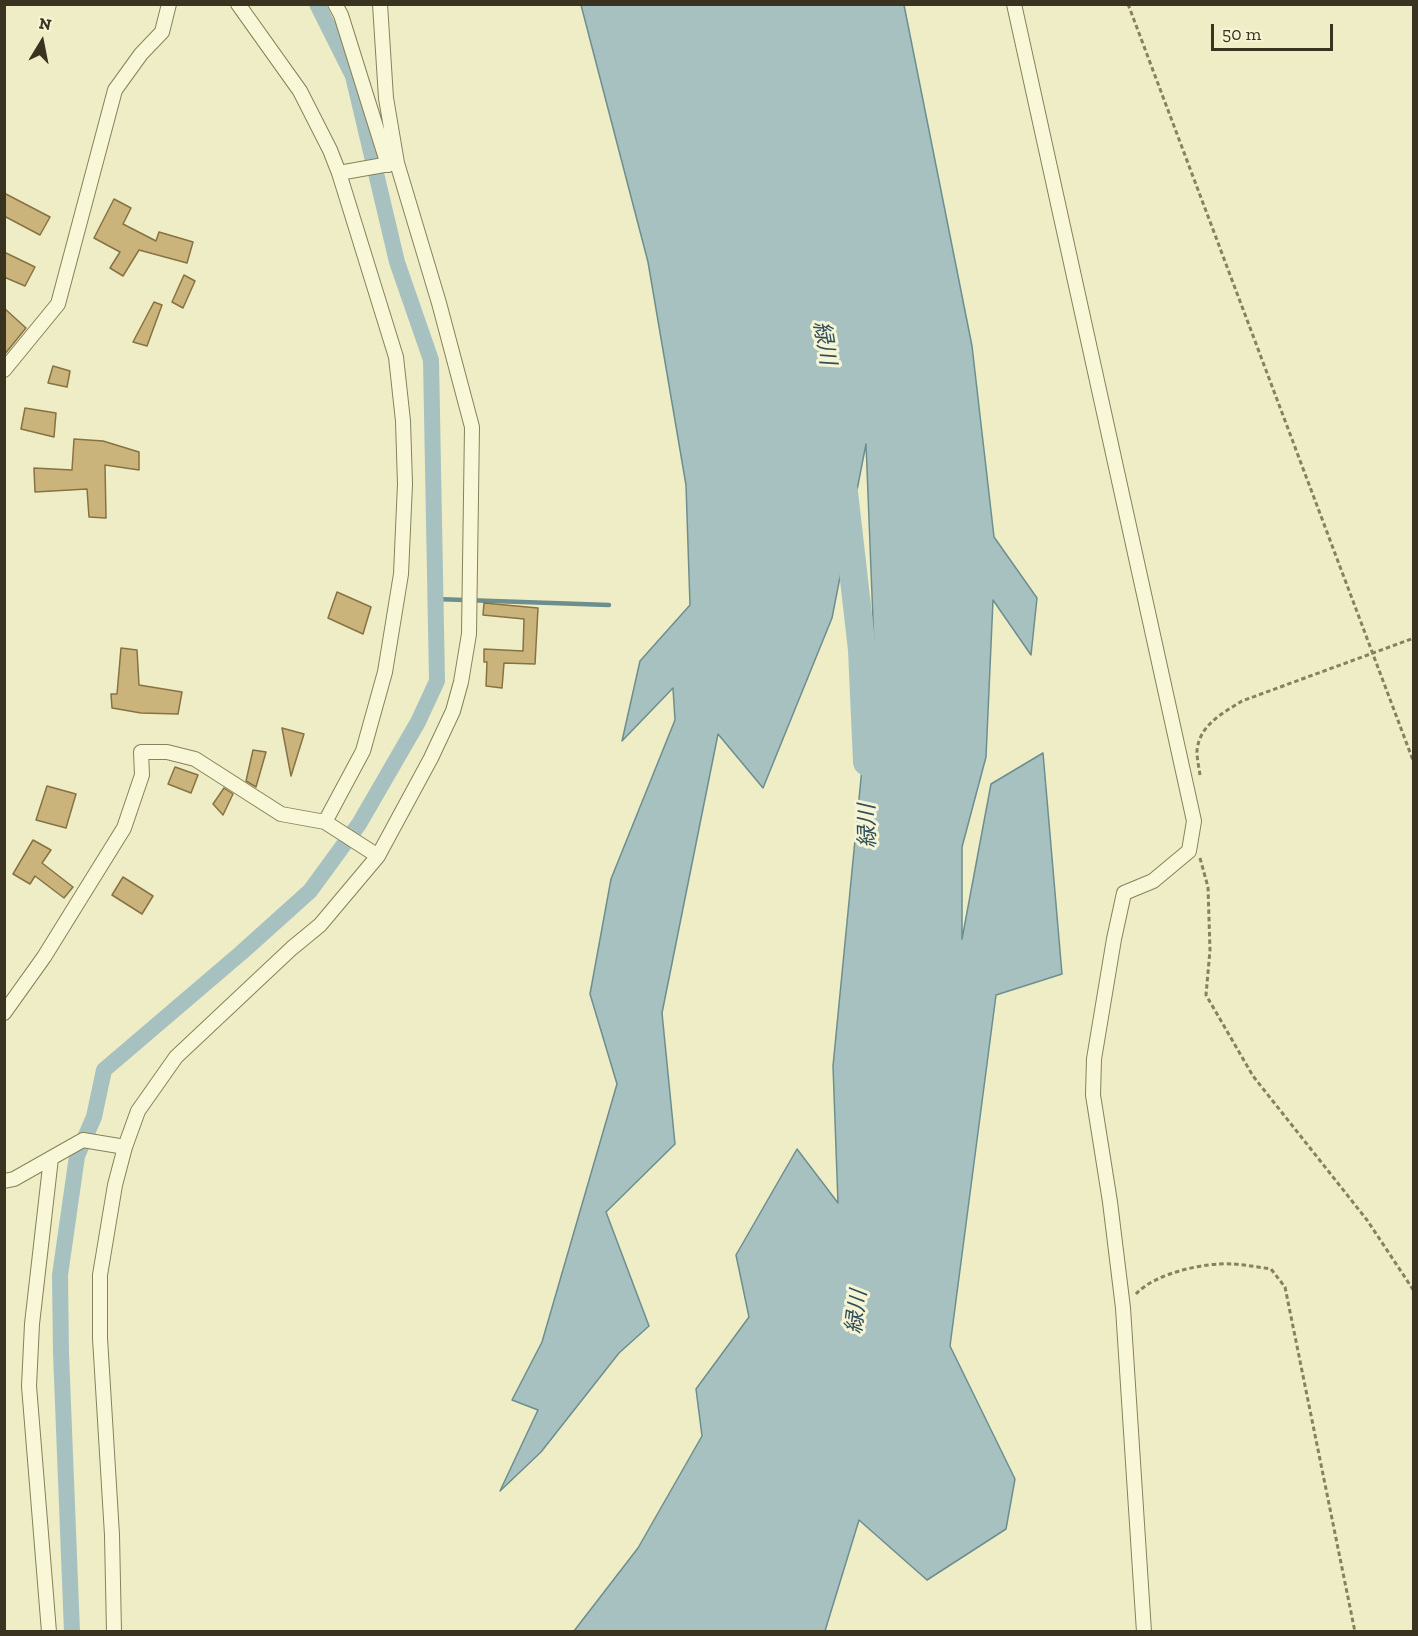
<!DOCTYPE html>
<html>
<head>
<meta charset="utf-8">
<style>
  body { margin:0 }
  #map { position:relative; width:1418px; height:1636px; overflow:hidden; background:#eeedc5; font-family:"Zilla Slab",serif }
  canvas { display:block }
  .frame { position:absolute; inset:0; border:6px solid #39331f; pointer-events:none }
  .north { position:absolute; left:12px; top:12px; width:60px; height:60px; -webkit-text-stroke:4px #f5f5d5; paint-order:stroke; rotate:10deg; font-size:16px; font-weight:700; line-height:24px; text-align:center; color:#39331f }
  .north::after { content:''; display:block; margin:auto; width:21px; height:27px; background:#39331f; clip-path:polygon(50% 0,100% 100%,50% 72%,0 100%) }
  .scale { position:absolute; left:1211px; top:24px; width:122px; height:27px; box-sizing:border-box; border:3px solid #39331f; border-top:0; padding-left:8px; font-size:18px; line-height:21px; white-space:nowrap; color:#39331f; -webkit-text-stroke:4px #f5f5d5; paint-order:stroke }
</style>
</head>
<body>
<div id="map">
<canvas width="1418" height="1636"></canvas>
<div class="frame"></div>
<div class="north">N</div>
<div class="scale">50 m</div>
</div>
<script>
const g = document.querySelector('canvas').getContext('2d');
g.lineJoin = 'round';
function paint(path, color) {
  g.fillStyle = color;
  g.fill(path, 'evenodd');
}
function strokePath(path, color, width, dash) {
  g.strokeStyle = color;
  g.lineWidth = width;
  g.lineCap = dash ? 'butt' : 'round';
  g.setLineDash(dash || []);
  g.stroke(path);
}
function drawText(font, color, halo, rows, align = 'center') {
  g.font = font + ' "Zilla Slab","Noto Sans JP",serif';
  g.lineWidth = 6;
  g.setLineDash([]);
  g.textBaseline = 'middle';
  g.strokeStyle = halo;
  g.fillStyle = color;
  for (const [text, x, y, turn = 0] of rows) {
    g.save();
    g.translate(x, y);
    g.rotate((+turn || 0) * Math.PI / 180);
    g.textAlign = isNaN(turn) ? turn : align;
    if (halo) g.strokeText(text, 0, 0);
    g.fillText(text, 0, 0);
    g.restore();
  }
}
const water = new Path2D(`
  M581 5H904L972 346 994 537 1037 598 1031 655 993 600 986 757 962 847V939L991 784 1043 753 1062 974 996 995 950 1346 1015 1479 1006 1529 927 1580 859 1520 825 1631H574L638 1548 702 1436 696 1389 749 1317 736 1255 797 1149 838 1203 833 1066 874 645 866 444 832 618 763 788 718 734 662 1013 675 1144 606 1212 649 1326 619 1353 541 1452 500 1491 538 1410 512 1400 542 1342 617 1084 590 994 611 879 675 720 673 688 622 741 640 661 690 605 686 485 648 262Z`);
const stream = new Path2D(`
  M435 599 609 605`);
const canal = new Path2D(`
  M72 1632 61 1353 60 1275 77 1156 94 1117 104 1070 241 953 310 891 359 824 418 722 437 681 431 360 397 262 353 76 317 4`);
const river = new Path2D(`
  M844 492 862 650 867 762`);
const building = new Path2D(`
  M4 193 50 217 40 235 4 216Z
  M114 199 131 208 123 224 156 241 159 232 193 242 187 263 139 250 123 276 110 268 120 252 94 238Z
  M4 252 35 267 25 286 4 277Z
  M184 275 195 281 183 308 172 302Z
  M154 302 162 305 147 346 133 342Z
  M4 308 26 328 4 355Z
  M53 366 70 371 67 387 48 383Z
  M25 408 56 413 54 437 21 429Z
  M74 439 103 441 139 452V470L105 465 106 518 89 517 87 489 35 492 34 468 72 470Z
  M337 592 371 607 363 634 328 618Z
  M484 603 538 608 535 664 504 663 502 688 486 686 487 662H484V649L523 651 524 619 483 615Z
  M121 648 137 650 139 685 182 692 178 714 141 713 112 708 111 694H117Z
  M282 728 304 734 291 776Z
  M253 750 266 752 256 787 246 781Z
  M175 767 198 775 191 793 168 784Z
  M47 786 76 794 66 828 36 820Z
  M224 788 233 794 223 815 213 804Z
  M33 840 51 850 42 863 73 887 64 898 35 876 30 884 13 874Z
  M123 877 153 896 142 914 112 895Z`);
const path = new Path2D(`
  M1128 4 1414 763
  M1200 775C1199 768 1197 759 1197 751 1199 725 1223 713 1242 701L1414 638
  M1200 858 1208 887 1210 950 1206 995 1253 1076 1367 1220 1414 1291
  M1136 1294C1155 1273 1206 1262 1233 1264 1246 1265 1258 1267 1271 1269L1285 1287 1355 1632`);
const street = new Path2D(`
  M238 4 300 91 330 150 339 173 396 357 403 421 405 484 401 574 385 672 363 751 325 822
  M335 4 341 15 388 165
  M1014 4 1194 821 1189 851 1153 881 1124 893 1114 939 1094 1059 1093 1095 1110 1202 1123 1308 1144 1632
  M339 173 395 163
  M4 370 58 304 115 90 141 54 162 32 169 4
  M4 1013 44 957 124 828 142 775 141 752H167L195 759 281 814 325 822 378 856
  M4 1181 14 1179 83 1140 125 1147
  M49 1632 29 1386 32 1324 51 1158
  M114 1632 112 1535 100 1338V1275L115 1185 125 1147 138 1111 176 1057 292 948 320 925 378 856 431 758 453 711 461 682 469 634 472 427 439 303 397 163 386 98 380 4`);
const waterNames = [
  ["緑川",824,343,80],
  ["緑川",868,826,-91],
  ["緑川",857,1312,-83]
];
paint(water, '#a7c1c1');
strokePath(water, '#6d8e8f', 1.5);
strokePath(stream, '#6d8e8f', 4.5);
strokePath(canal, '#a7c1c1', 16);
strokePath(river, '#a7c1c1', 28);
paint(building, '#cbb47c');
strokePath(building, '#877242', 1.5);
strokePath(street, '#88815b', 16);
strokePath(path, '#88815b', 3, [4.5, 3]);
strokePath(street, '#f8f8d8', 14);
drawText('italic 22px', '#2f4e58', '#f5f5d5', waterNames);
</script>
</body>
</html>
